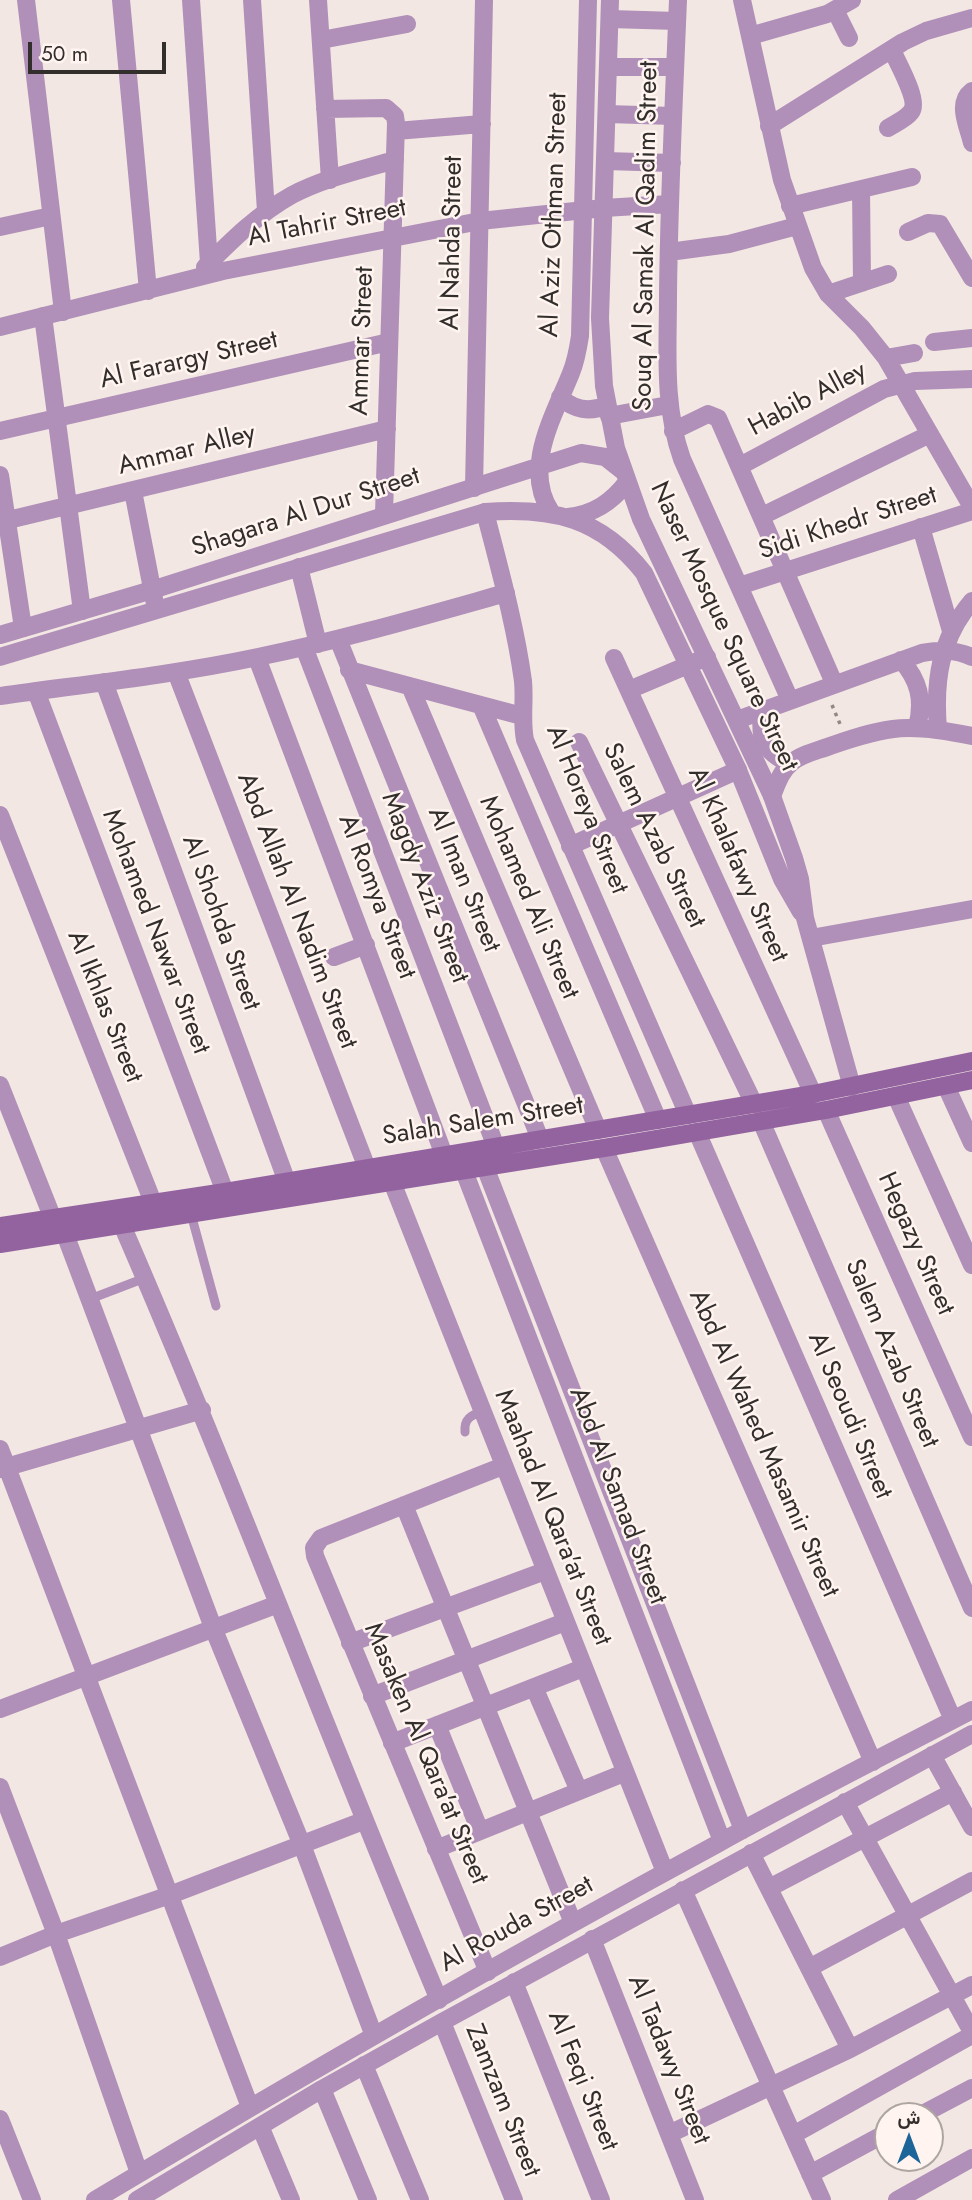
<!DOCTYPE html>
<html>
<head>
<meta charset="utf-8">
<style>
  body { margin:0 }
  #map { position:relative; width:972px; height:2200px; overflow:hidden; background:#f2e7e2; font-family:Jost,Vazirmatn,sans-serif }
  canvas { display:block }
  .north { position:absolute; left:874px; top:2102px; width:70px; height:70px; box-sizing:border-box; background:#fff4ef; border:2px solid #ada5a1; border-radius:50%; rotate:0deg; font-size:19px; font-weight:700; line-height:28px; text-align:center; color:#322e2c }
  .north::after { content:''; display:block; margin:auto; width:24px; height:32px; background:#1d6599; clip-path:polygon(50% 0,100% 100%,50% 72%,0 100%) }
  .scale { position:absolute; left:28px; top:42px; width:138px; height:32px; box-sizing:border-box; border:4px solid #322e2c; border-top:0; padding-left:9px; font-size:21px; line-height:24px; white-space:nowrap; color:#322e2c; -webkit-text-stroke:5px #fff4ef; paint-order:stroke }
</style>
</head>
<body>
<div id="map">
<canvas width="972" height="2200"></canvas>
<div class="north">ش</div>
<div class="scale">50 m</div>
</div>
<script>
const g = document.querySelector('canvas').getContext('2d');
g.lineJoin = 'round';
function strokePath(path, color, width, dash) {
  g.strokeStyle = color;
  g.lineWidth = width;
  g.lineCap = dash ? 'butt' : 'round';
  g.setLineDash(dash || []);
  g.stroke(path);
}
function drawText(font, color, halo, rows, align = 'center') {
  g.font = font + ' Jost,sans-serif';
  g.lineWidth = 5;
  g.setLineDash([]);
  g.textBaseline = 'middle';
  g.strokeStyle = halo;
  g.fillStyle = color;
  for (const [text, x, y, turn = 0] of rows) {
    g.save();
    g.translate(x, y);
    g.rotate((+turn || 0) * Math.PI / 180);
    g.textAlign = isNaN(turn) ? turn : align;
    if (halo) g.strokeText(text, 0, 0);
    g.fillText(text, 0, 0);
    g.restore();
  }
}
const path = new Path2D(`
  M832 705 840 724`);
const service = new Path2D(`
  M191 1214 216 1306
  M90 1299 145 1278
  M465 1432C464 1419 470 1416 482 1411`);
const minor = new Path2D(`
  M26 0 63 312
  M121 0 148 291
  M191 0 209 263
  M252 0 266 211
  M318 0 330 180
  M678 0C674 98 669 196 668 295 668 350 663 406 682 459L790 700
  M742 0 782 180 813 268 828 294 862 328 886 358 972 507
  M835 10 849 38
  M610 19 677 21
  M750 36 827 14 852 0
  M321 40 407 24
  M608 67H675
  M972 91C956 103 968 126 972 143
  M325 109 386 108 395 116 396 123 384 514
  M607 114 673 116
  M769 126 903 42 926 31 972 18
  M888 128C894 124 906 119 911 112 920 101 897 62 892 50
  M396 131 482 124
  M606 161 672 163
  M861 189 862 283
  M790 206 912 177
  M0 227 51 216
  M908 232 928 223 940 224 972 278
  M669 252 729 244 797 226
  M205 267C232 240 258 214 292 195 324 178 361 170 395 160
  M828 294 888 274
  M43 316 82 611
  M0 327 223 271 480 221 604 208 670 204
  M934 342 972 338
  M886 358 914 353
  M609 416 668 405
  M0 431 389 342
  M673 431 708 414 718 418 834 683
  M740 466 884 389 915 381 972 379
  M0 475 23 628
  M474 488 484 0
  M133 491 156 609
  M485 512C499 567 515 623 523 681 525 701 521 720 525 740L688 1115
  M762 516 930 434
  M0 522 387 429
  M921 527 951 631
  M299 567 318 644
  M739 586 972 511
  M338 639 540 1139
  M304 647 496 1147
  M257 658 444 1155
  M614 658 813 1094
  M901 660C919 680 924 700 917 727
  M349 670 522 716
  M176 672 367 1168
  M104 682 287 1182
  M410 686 598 1130
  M629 690 707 657
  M36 691 225 1192
  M0 696C86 684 173 675 258 657 342 640 424 616 506 593
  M481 705 658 1120
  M762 711C759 740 763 751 790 764
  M737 720 922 653C940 650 954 649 972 657
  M938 729C934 680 940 639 972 601
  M579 742 754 1104
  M772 796C777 784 781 771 791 763 801 754 817 751 830 746 890 725 910 723 972 736
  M0 815 158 1215
  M570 846 738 770
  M811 938 972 909
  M334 957 366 945
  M0 1085 53 1219
  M946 1086 972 1143
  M896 1096 972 1265
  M826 1110 972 1437
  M761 1121 972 1608
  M697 1132 953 1720
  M604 1148 873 1762
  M485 1167 743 1830
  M464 1171 722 1841
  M392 1182 665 1872
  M122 1225C233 1481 330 1742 439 2000
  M65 1234 214 1630 302 1845 374 2036
  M0 1449 250 2107
  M0 1469 202 1410
  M404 1505 573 1923
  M350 1643 545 1571
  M534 1687 579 1791
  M372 1696 565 1622
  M0 1709 278 1604
  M437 1725 480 1831
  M392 1743 583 1668
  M932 1755 972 1827
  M0 1787 56 1934 139 2173
  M845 1802 972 2032
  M436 1849 624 1773
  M751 1853 850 2049
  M769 1888 953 1792
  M683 1890 822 2200
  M592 1939 695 2200
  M0 1957 56 1934 170 1895 363 1821
  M809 1968 972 1881
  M488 1972 315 1556 314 1548 321 1538 503 1466
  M514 1982 601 2200
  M442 2022 514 2200
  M364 2065 420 2200
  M322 2089 368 2200
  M919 2116 972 2088
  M0 2119 32 2200
  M260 2126 291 2200
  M669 2134 850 2049 972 1985
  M793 2135 972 2035
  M810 2174 888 2132
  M95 2200C300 2077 508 1957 719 1843 802 1797 888 1754 972 1710
  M137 2200 322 2089 442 2022 972 1734
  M897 2200 972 2158`);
const tertiary = new Path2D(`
  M610 0 600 318 604 386 616 448 641 519 772 796 794 858 800 879 805 918 852 1087
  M560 397C574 410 590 413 607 405
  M551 512C522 468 554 416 571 373 576 361 578 349 580 336L588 0
  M568 517C594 514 612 502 627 482
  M0 635 152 590 581 453 605 457 624 472
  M0 657 485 512C553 507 601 518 644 573L738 770 782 879 801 912`);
const secondary = new Path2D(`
  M0 1226 225 1192 813 1094 972 1061
  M0 1244 604 1148 826 1110 972 1080`);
const streetNames = [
  ["Al Aziz Othman Street",555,215,-88],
  ["Al Tahrir Street",327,224,-11],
  ["Souq Al Samak Al Qadim Street",647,236,-89],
  ["Al Nahda Street",453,243,-89],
  ["Ammar Street",363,341,-88],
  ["Al Farargy Street",189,361,-13],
  ["Habib Alley",808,400,-28],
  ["Ammar Alley",187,451,-14],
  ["Shagara Al Dur Street",306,513,-18],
  ["Sidi Khedr Street",848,524,-18],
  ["Naser Mosque Square Street",723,627,65],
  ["Al Horeya Street",586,810,68],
  ["Salem Azab Street",653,836,64],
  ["Al Khalafawy Street",737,865,66],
  ["Al Iman Street",463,880,68],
  ["Magdy Aziz Street",424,888,69],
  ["Al Romya Street",376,897,69],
  ["Mohamed Ali Street",528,898,67],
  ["Abd Allah Al Nadim Street",296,911,69],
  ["Al Shohda Street",220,923,70],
  ["Mohamed Nawar Street",155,932,69],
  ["Al Ikhlas Street",104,1007,68],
  ["Salah Salem Street",483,1122,-9],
  ["Hegazy Street",915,1244,66],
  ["Salem Azab Street",891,1354,67],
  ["Al Seoudi Street",849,1416,67],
  ["Abd Al Wahed Masamir Street",763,1444,66],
  ["Abd Al Samad Street",617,1496,69],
  ["Maahad Al Qara'at Street",552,1518,68],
  ["Masaken Al Qara'at Street",425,1754,67],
  ["Al Rouda Street",517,1925,-29],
  ["Al Tadawy Street",668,2060,68],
  ["Al Feqi Street",582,2081,68],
  ["Zamzam Street",502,2101,68]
];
strokePath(path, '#8f8884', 3.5, [3.5, 5]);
strokePath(service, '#b08fb9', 9);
strokePath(minor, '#b08fb9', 18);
strokePath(tertiary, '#b08fb9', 18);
strokePath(secondary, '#9363a0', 18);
drawText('26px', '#322e2c', '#fff4ef', streetNames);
</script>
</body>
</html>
